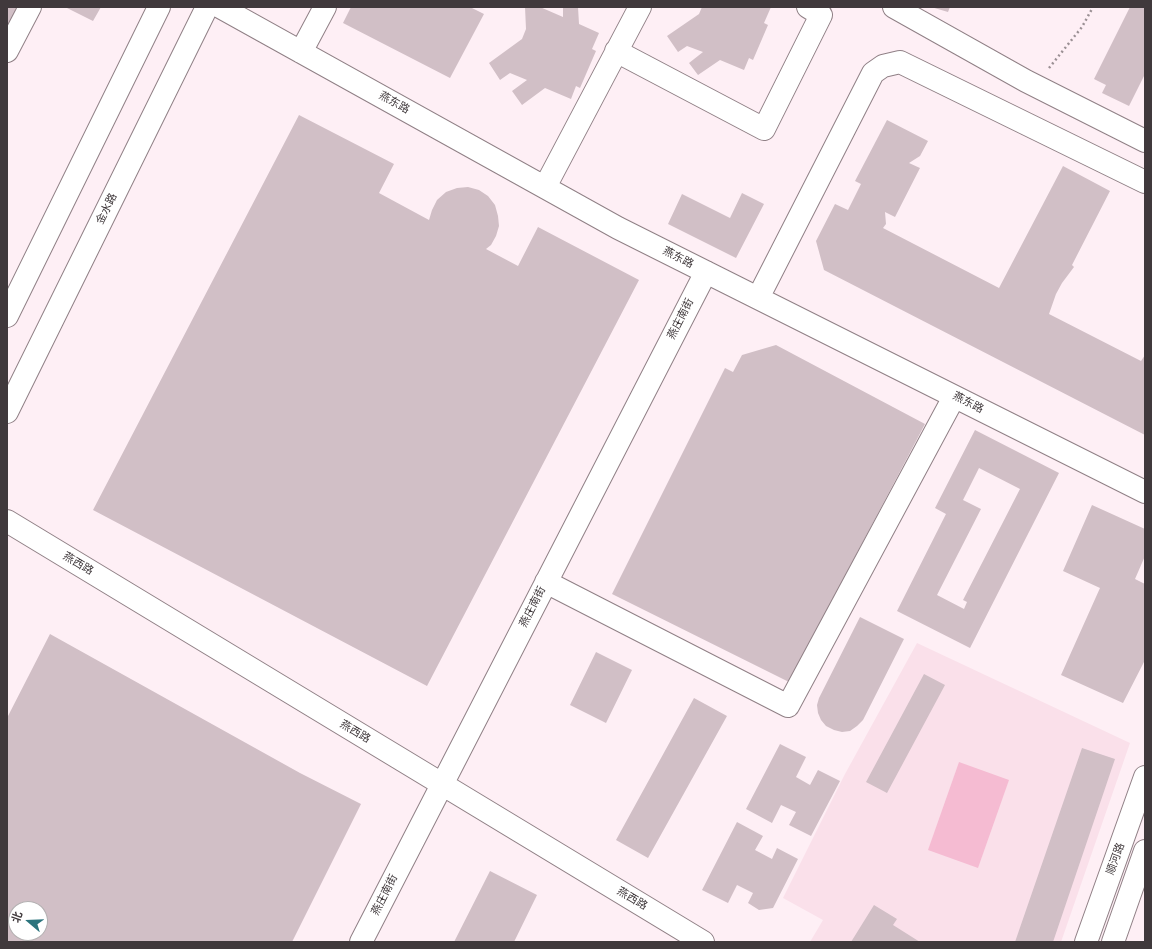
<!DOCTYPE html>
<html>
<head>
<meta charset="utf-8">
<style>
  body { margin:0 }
  #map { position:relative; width:1152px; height:949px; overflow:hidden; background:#feeff5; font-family:Signika,"Noto Sans SC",sans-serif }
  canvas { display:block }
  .frame { position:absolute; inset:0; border:8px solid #40393c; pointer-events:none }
  .north { position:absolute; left:8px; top:901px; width:40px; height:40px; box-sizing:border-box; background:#fff; border:1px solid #b3b0b1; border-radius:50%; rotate:289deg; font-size:11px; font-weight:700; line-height:16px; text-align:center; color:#40393c }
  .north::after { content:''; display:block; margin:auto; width:14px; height:18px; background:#2b747d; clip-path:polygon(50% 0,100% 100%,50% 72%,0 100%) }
</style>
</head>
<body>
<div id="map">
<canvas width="1152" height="949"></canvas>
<div class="frame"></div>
<div class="north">北</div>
</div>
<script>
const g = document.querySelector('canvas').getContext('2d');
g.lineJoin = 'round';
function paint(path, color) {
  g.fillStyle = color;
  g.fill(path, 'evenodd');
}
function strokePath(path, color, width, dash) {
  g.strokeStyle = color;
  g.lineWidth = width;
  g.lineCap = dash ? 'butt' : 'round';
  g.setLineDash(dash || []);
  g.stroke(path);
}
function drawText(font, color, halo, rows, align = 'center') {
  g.font = font + ' Signika,"Noto Sans SC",sans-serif';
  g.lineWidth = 3;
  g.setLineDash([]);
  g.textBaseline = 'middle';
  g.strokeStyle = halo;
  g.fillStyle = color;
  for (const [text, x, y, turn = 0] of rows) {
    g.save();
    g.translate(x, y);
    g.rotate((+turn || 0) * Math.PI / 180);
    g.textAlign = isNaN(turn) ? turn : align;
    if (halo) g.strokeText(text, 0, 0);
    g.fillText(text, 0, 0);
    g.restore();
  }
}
const built = new Path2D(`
  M917 643 1130 743 1061 942H810L823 920 783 898 845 774Z`);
const green = new Path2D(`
  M959 762 1009 780 978 868 928 850Z`);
const building = new Path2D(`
  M7 7H18L7 30Z
  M65 7H101L93 21Z
  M351 7H470L484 14 450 78 343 23Z
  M525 7H540L563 17V7H578L579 24 599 33 592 49 596 51 580 88 576 86 571 99 545 88 522 105 512 91 527 80 510 73 500 80 489 63 522 39 526 29Z
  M702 7H771L764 23 768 25 753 60 749 58 744 70 720 60 698 75 689 63 703 52 687 46 678 52 667 36 699 14Z
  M931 7H950L948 12Z
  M1130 7H1145V74L1129 106 1102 93 1106 85 1094 79Z
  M299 115 394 164 379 193 429 220 432 210 437 200 446 192 457 188 468 187 479 190 488 196 495 205 498 216 499 226 496 236 491 245 486 249 518 266 538 227 639 280 427 686 93 510Z
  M887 120 928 141 920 156 909 163 920 168 895 217 885 212 886 224 883 228 999 288 1063 166 1110 191 1072 265 1074 267 1062 283 1056 294 1049 314 1141 361 1145 355V435L824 270 816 241 835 204 848 210 861 184 855 181Z
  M742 193 764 204 736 258 668 224 682 194 730 218Z
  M776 345 925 424 789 682 612 594 725 368 733 372 742 355Z
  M975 430 1059 473 970 648 897 611 946 514 935 508ZM979 468 1020 489 963 600 967 602 964 609 937 595 981 509 963 500Z
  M1092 505 1145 529V556L1135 579 1145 584V660L1123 703 1061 675 1100 588 1063 571Z
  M860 617 904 639 863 720 857 726 850 731 842 732 834 730 826 726 821 720 818 713 817 705 819 698Z
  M50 634 300 773 361 804 292 942H7V718ZM16 909H40V933H16Z
  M596 652 632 670 606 723 570 705Z
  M924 674 945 685 887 793 866 782Z
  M694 698 727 716 648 858 616 840Z
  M780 744 806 757 796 777 810 785 818 770 840 781 811 836 789 825 796 812 781 805 772 823 746 809Z
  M1082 748 1115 759 1053 942H1015Z
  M737 822 763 836 755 850 772 859 777 848 798 859 773 908 759 910 748 903 753 893 737 885 728 903 702 890Z
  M490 871 537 895 514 942H454Z
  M874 905 897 919 893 925 920 942H851Z`);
const path = new Path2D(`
  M1049 68 1082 27 1093 7`);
const minor = new Path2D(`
  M220 7 618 228 1145 492
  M894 7 1026 81 1145 141
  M7 51 30 7
  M616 51 764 129 821 15 808 7
  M301 52 325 7
  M545 187 640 7
  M758 298 873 73 883 66 900 62 1145 182
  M7 521 703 942
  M546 582 788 706 954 397
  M361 942 706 272
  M1086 942 1145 777
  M1113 942 1145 851`);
const major = new Path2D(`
  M7 316 159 7
  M7 412 207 7`);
const streetNames = [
  ["燕东路",394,103,29],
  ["金水路",107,209,-64],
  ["燕东路",678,258,27],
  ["燕庄南街",681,319,-63],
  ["燕东路",968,403,27],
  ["燕西路",78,564,31],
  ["燕庄南街",533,607,-63],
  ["燕西路",355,732,31],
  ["顺河路",1116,859,-70],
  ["燕庄南街",385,895,-63],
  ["燕西路",632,899,31]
];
paint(built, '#fae0ea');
paint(green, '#f5bbd2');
paint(building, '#d1bfc6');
strokePath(minor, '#908086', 24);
strokePath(major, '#908086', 24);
strokePath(path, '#9b9094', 2.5, [2, 3]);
strokePath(minor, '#fff', 22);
strokePath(major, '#fff', 22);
drawText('11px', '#40393c', '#fff', streetNames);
</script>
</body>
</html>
